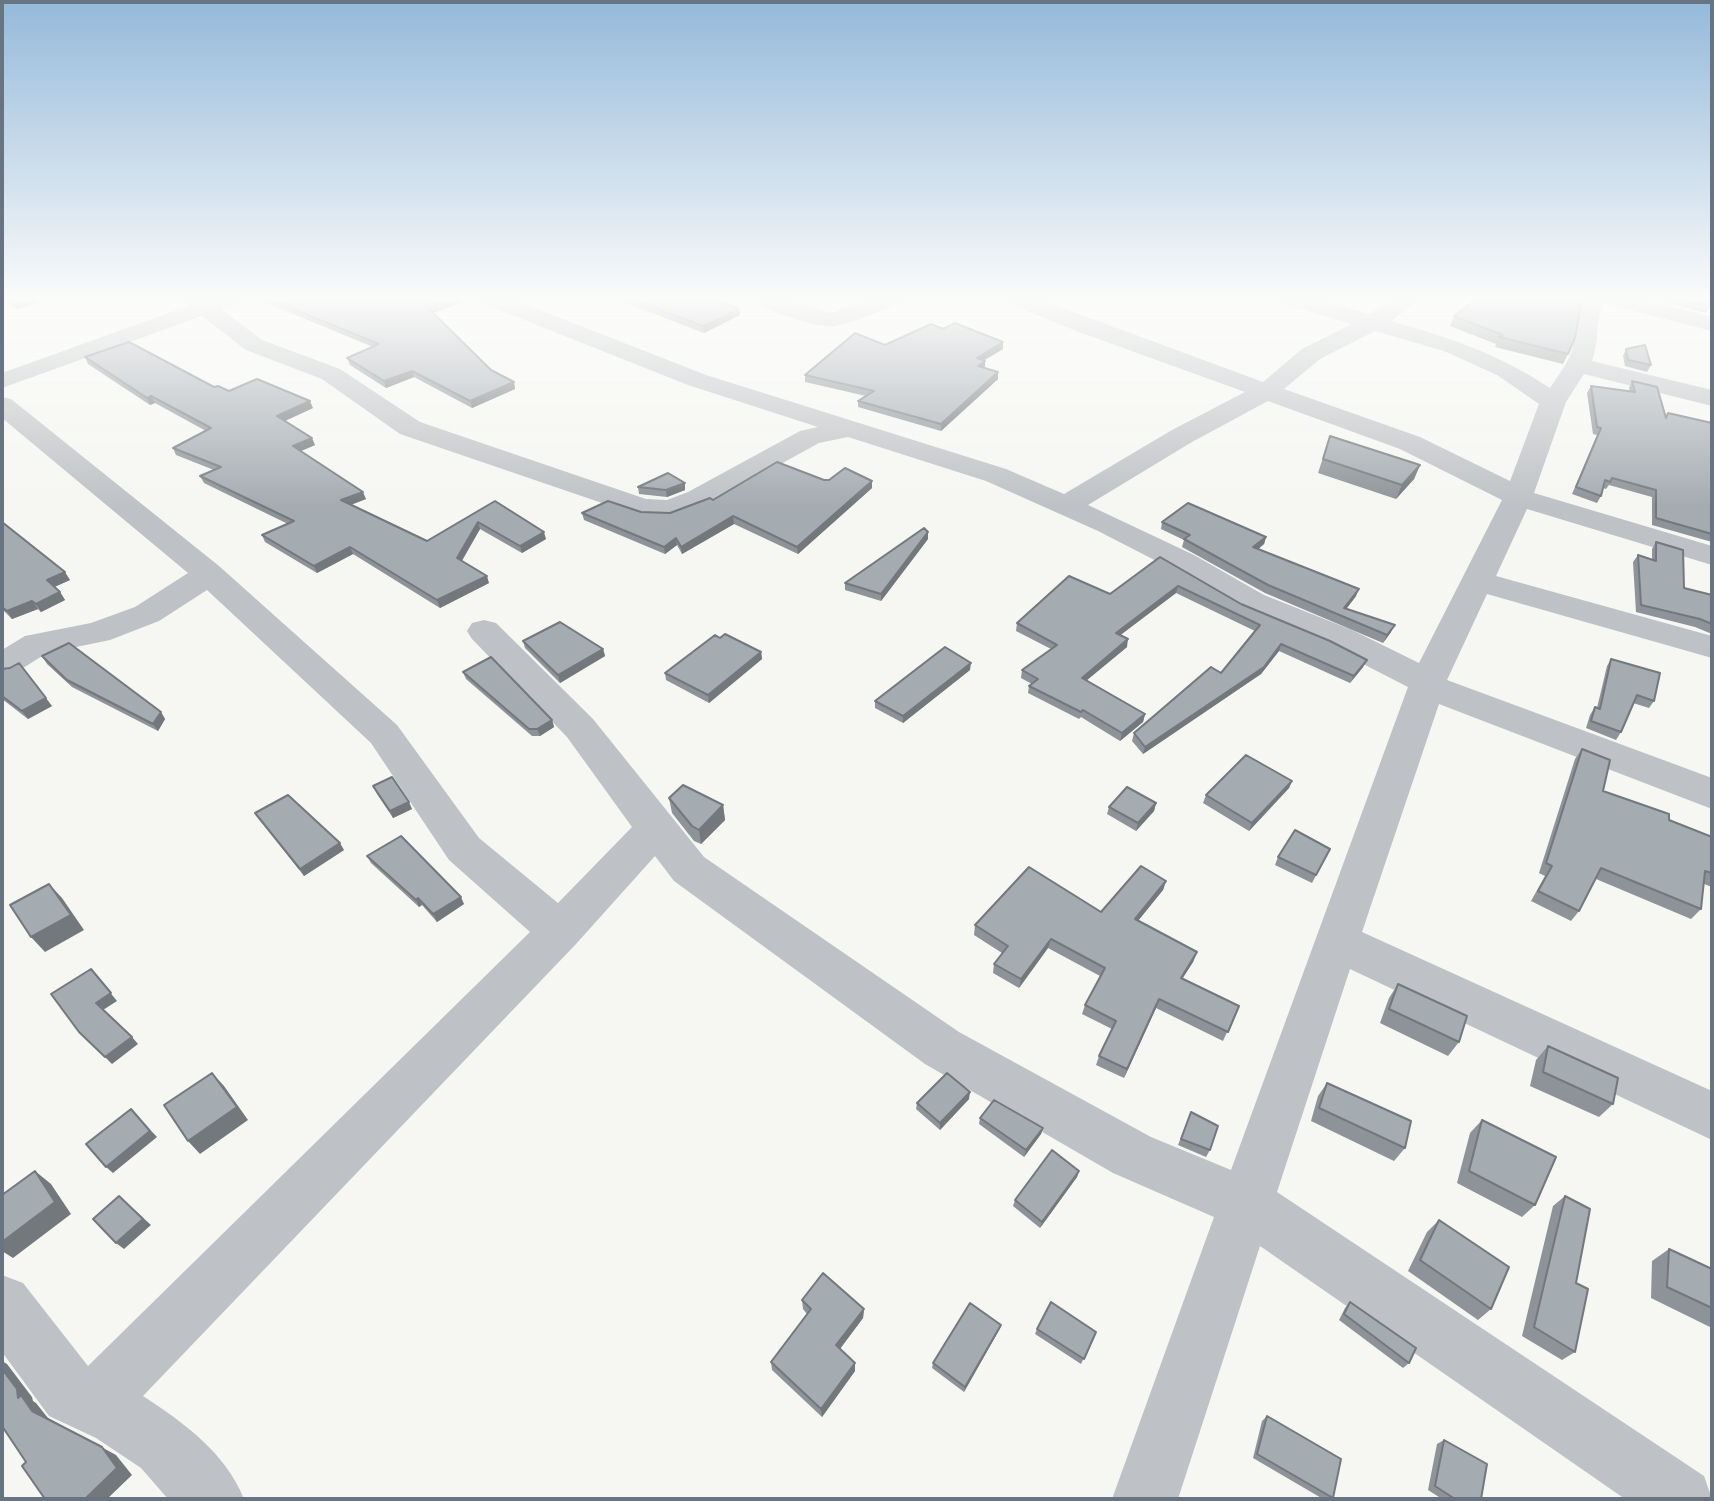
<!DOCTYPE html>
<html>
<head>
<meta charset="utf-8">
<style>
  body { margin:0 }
  #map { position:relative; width:1714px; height:1501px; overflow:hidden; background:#f6f6f3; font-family:Raleway,sans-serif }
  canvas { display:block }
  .frame { position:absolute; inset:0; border:4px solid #687481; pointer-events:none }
</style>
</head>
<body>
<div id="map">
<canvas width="1714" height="1501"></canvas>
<div class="frame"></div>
</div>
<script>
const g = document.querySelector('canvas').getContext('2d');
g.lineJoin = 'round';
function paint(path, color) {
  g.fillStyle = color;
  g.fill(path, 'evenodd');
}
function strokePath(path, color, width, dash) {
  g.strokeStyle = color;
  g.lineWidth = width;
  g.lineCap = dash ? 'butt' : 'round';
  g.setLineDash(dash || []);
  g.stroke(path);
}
const minor = new Path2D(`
  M179 297H245L242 302 221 309 262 340 340 369 420 422 646 499 667 500 688 492 800 431 818 427 688 385 479 302 476 297H507L706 375 1006 469 1064 494 1172 430 1245 392 1079 332 1005 302 1002 297H1033L1263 382 1302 349 1352 324 1277 302 1274 297H1310L1369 314 1396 297H1422L1391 321C1451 338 1497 353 1550 388 1559 374 1571 360 1574 342 1577 326 1576 313 1583 297H1632L1712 317V331L1603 303C1596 322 1599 342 1592 361L1712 390V406L1584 374 1566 402 1534 493 1712 546V565L1527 509 1496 576 1712 636V658L1487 594 1447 680 1712 778V809L1439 704 1362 932 1712 1091V1140L1350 969 1277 1192 1704 1476 1712 1499H1625L1260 1246 1178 1499H1112L1214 1217 1113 1173 925 1064 674 881 655 856 576 944 143 1396C183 1422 226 1453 244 1499H168L141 1468 96 1438 49 1416 2 1352V1275L23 1283 88 1366 530 932 449 860 371 743 207 590 159 621 110 640 47 653 15 673 2 676V650L25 636 91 623 135 607 188 573 2 418V397L11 399 219 566 397 725 479 838 558 903 632 827 567 737 472 639 467 631 472 623 484 620 496 623 593 719 704 857 959 1032 1151 1137 1231 1170 1408 687 1328 646 1240 609 1172 569 1098 531 986 481 848 437 819 443 708 504 681 515 670 518 643 517 400 434 322 379 246 350 202 316 2 388V373L188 306ZM1375 331 1444 351 1497 375 1539 404 1510 481 1420 437 1284 389 1320 359ZM1268 401 1400 449 1502 500 1419 663 1352 630 1264 595 1194 555 1088 505 1192 442Z
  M750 297H780L831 313 874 297H906L903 302C881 310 859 321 836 326 821 329 759 310 750 297Z`);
const wall = new Path2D(`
  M2 297H47L48 299 17 309 2 300Z
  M252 297H465L466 301 433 313 491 370 514 382 515 389 472 408 414 377 386 388 350 365 347 358 373 347Z
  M610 297H710L739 309 740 315 704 333Z
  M1644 297H1711L1709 307 1706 313Z
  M1454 316 1568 354 1563 364 1495 347 1496 344 1450 326Z
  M943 329 1003 342V349L983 361 985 368 998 372V379L941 431 858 407V401L866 396 805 382V375L885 345Z
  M1626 349 1651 365 1647 372 1625 366 1623 356Z
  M85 357 229 391 313 408 285 421 315 445 301 451 366 499 351 505 427 541 495 501 546 539 522 553 480 529 462 561 489 583 440 608 353 554 317 573 265 542 262 535 288 524 204 483 200 476 214 470 176 455 173 448 206 431 155 403 150 405 88 364Z
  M1632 381 1666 417 1712 423V542L1652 525V497L1609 485 1606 489 1603 488 1601 496 1597 503 1572 494 1597 435 1593 434 1587 393 1591 386 1630 392 1629 388Z
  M1330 436 1420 465 1414 479 1396 499 1318 473Z
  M824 480 872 481V488L798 554 734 524 682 554 677 545 665 554 584 520 582 513 641 512 670 513 713 500Z
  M685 483V490L667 497 639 494 638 487Z
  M2 522 70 580 54 587 60 592 65 600 41 612 38 609 12 619 2 609Z
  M1162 522 1266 537 1264 544 1258 549 1356 596 1346 609 1391 632 1383 643 1265 593 1182 547 1184 540 1161 529Z
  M928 539 881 601 845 590V583Z
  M1656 542 1684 588 1712 595V634L1695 627 1636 612 1633 562 1638 555 1652 559V549Z
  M1160 557 1241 604 1363 667 1350 683 1279 651 1261 674 1143 754 1132 741 1134 733 1221 673 1255 631 1176 593 1120 635 1127 647 1087 680 1145 714 1143 722 1120 741 1081 717 1079 719 1028 693 1029 686 1032 684 1021 678 1022 670 1051 649 1016 631 1017 623 1110 594Z
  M720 638 761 652 762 659 709 703 666 680 665 673Z
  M523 641 603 649 605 656 560 683 525 648Z
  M42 656 161 712 165 719 158 731 72 687 47 664Z
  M1611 659 1654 701 1649 708 1633 703 1621 732 1616 740 1586 728 1590 715 1595 707 1597 708 1607 666Z
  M2 669 52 706 28 719 2 699Z
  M970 670 903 723 875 708V701Z
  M463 672 552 720 554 727 540 736H532L466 679Z
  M1582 749 1603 791 1669 820 1712 837V887L1704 884 1701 909 1691 919 1596 879 1579 911 1571 921 1531 901 1545 876 1539 873 1575 759Z
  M1292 781 1289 788 1249 831 1203 803 1206 795Z
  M373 786 412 809 393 818 377 794Z
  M669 798 723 805 725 820 701 844 694 841 672 813Z
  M1156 803 1154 811 1136 831 1107 814 1109 807Z
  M255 813 344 850 304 876 260 820Z
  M1330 849 1312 883 1275 865 1278 857Z
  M367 856 464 904 437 922 422 905 419 907 371 863Z
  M1166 881 1163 890 1138 921 1197 952 1193 962 1182 979 1239 1006 1223 1041 1156 1008 1124 1078 1096 1065 1099 1056 1112 1029 1082 1014 1085 1005 1100 976 1048 948 1019 988 993 973 994 964 1002 953 974 935 975 925 1101 912Z
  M1398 984 1459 1042 1448 1056 1380 1023 1389 998Z
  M1548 1046 1613 1104 1599 1117 1530 1086 1536 1060Z
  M1327 1083 1405 1148 1394 1161 1311 1121 1318 1096Z
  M969 1099 940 1130 916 1109 917 1103Z
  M980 1118 1043 1128 1041 1134 1024 1157 979 1124Z
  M1188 1119 1210 1150 1206 1157 1178 1145Z
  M1482 1120 1535 1205 1522 1217 1457 1183 1470 1133Z
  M1079 1171 1077 1177 1040 1228 1013 1206 1015 1200Z
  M1565 1196 1576 1283 1575 1352 1562 1360 1522 1336 1553 1206Z
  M1439 1220 1491 1309 1478 1320 1408 1271 1427 1232Z
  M1669 1249 1712 1269V1328L1651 1298 1652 1261Z
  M802 1300 864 1309 863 1318 840 1349 855 1371 822 1417 772 1370 771 1362 807 1314 803 1309Z
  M1350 1302 1409 1363 1403 1368 1339 1320 1345 1308Z
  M1001 1325 999 1330 964 1392 932 1368 933 1363Z
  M1037 1329 1096 1332 1081 1364 1035 1334Z
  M1267 1416 1333 1498 1323 1499 1253 1458 1262 1421Z
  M1444 1440 1481 1499H1442L1428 1490 1437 1444Z`);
const shadedWall = new Path2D(`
  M21 297H47L48 299 17 309 12 300Z
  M457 297H465L466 301 430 314 428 308Z
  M739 309 740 315 704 333 703 326Z
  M1003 342V349L976 365 977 358Z
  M985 361V368L978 366Z
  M412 371 414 377 386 388 384 381Z
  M998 372V379L941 431V424Z
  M514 382 515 389 472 408 470 401Z
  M151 396 155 403 150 405 147 398Z
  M310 401 313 408 280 423 277 416Z
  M312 438 315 445 296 453 293 446Z
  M1420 465 1414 479 1396 499 1402 485Z
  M872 481V488L798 554 797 547Z
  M685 483V490L667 497 666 490Z
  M363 492 366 499 344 507 341 500Z
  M733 516 734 524 682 554 681 547Z
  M478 522 480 529 459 565 457 558Z
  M544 532 546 539 522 553 520 546Z
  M928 532V539L881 601V594Z
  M1266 537 1264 544 1251 555 1253 547Z
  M676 538 677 545 665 554 664 547Z
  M350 547 353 554 317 573 314 566Z
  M65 572 70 580 52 588 47 580Z
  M487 576 489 583 440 608 437 600Z
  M1178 586 1176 593 1114 640 1116 633Z
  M1359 589 1356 596 1341 616 1344 608Z
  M60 592 65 600 41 612 36 604Z
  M32 601 38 609 12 619 7 611Z
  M1395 625 1391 632 1383 643 1387 635Z
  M1128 639 1127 647 1081 685 1082 678Z
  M1281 644 1279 651 1261 674 1143 754 1145 747Z
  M603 649 605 656 560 683 558 675Z
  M761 652 762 659 709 703 708 695Z
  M1367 660 1363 667 1350 683 1354 676Z
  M971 663 970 670 903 723V716Z
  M46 698 52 706 28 719 22 711Z
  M161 712 165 719 158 731 153 724Z
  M1145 714 1143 722 1120 741 1122 733Z
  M552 720 554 727 540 736 537 729Z
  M1292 781 1289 788 1249 831 1252 823Z
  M409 802 412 809 393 818 390 811Z
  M1156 803 1154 811 1136 831 1138 823Z
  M723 805 725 820 701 844 699 830Z
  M340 843 344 850 304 876 300 869Z
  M1166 881 1163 890 1132 928 1135 919Z
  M49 884 62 898 84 930 45 952 31 937Z
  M461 897 464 904 437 922 433 914Z
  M418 898 422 905 419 907 416 900Z
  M1051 939 1048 948 1019 988 1021 979Z
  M1197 952 1193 962 1177 987 1181 978Z
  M91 969 117 1001 103 1010 96 1003Z
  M1159 999 1156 1008 1124 1078 1127 1069Z
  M132 1037 138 1044 112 1064 105 1057Z
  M212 1073 224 1086 248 1120 200 1154 188 1141Z
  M970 1092 969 1099 940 1130V1123Z
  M137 1116 157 1137 113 1173 106 1167Z
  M1043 1128 1041 1134 1024 1157 1026 1150Z
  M35 1171 51 1184 71 1214 13 1258 2 1251V1242Z
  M1079 1171 1077 1177 1040 1228 1042 1222Z
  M119 1196 151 1225 124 1249 116 1243Z
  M864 1309 863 1318 836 1354V1345Z
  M1001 1325 999 1330 964 1392 965 1387Z
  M2 1361 7 1364 32 1397 33 1401 36 1403 48 1418 116 1455 132 1475 107 1499H85L32 1411 18 1398 2 1369Z
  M855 1363V1371L822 1417 821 1409Z`);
const building = new Path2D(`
  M7 297H21L12 300Z
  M264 297H457L428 308 491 370 514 382 470 401 412 371 384 381 347 358 379 344Z
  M625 297H710L739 309 703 326Z
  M1479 297H1513L1529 302 1534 297H1582L1575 338 1568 354 1499 337 1503 335 1454 316Z
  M1672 297H1711L1709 307Z
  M955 323 1003 342 977 358 985 361 978 366 998 372 941 424 858 401 874 391 805 375 855 333 885 345 931 324 943 329Z
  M129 342 214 387 218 386 229 391 257 379 310 401 277 416 312 438 293 446 363 492 341 500 427 541 495 501 544 532 520 546 478 522 457 558 487 576 437 600 350 547 314 566 262 535 294 521 200 476 221 467 173 448 211 428 151 396 147 398 85 357Z
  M1645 345 1651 365 1628 360 1626 349Z
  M1632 381 1657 387 1666 418 1668 413 1712 423V534L1656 518V490L1612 478 1610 482 1605 480 1601 496 1576 487 1601 428 1597 427 1591 386 1635 392Z
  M1330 436 1420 465 1402 485 1323 459Z
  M777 462 824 480H829L845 468 872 481 797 547 733 516 681 547 676 538 664 547 582 513 608 501 641 512 670 513 710 498 713 500Z
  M668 473 685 483 666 490 638 487Z
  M1188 503 1266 537 1253 547 1359 589 1344 608 1395 625 1387 635 1268 585 1184 539 1190 535 1162 522Z
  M2 522 65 572 47 580 60 592 36 604 32 601 7 611 2 607Z
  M924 528 928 532 881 594 845 583Z
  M1656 542 1683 550 1684 588 1712 595V624L1700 619 1641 605 1638 555 1656 561Z
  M1160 557 1241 604 1330 641 1367 660 1354 676 1281 644 1264 667 1145 747 1134 733 1211 667 1221 673 1260 625 1178 586 1116 633 1128 639 1082 678 1145 714 1122 733 1083 710 1081 712 1029 686 1038 679 1022 670 1057 645 1017 623 1069 576 1110 594Z
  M560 622 603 649 558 675 523 641Z
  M725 634 761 652 708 695 665 673 715 635 720 638Z
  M69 643 161 712 153 724 67 680 42 656Z
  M945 647 971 663 903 716 875 701Z
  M491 657 552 720 537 729H529L463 672Z
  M1611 659 1660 673 1654 701 1637 695 1621 732 1591 721 1595 707 1600 709Z
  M19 663 46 698 22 711 2 696V669L10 668Z
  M1582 749 1610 760 1603 791 1669 814V820L1712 837V873L1705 871 1701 909 1601 868 1579 911 1538 891 1552 866 1546 863Z
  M1246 755 1292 781 1252 823 1206 795Z
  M392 777 409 802 390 811 373 786Z
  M683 785 723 805 699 830 692 826 669 798Z
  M1127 787 1156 803 1138 823 1109 807Z
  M288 795 340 843 300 869 255 813Z
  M1295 830 1330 849 1316 875 1278 857Z
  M401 836 461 897 433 914 418 898 416 900 367 856Z
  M1141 866 1166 881 1135 919 1197 952 1181 978 1239 1006 1228 1032 1159 999 1127 1069 1099 1056 1116 1021 1085 1005 1105 968 1051 939 1021 979 994 964 1008 946 975 925 1029 867 1101 912Z
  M49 884 71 915 31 937 10 905Z
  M91 969 111 993 96 1003 132 1037 105 1057 79 1032 51 994Z
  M1398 984 1467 1016 1459 1042 1389 1009Z
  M1548 1046 1618 1078 1613 1104 1543 1072Z
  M212 1073 237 1107 188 1141 164 1105Z
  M947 1073 970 1092 940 1123 917 1103Z
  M1327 1083 1411 1121 1405 1148 1319 1108Z
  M994 1100 1043 1128 1026 1150 980 1118Z
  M131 1109 150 1131 106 1167 86 1144Z
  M1191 1112 1218 1126 1210 1150 1181 1139Z
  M1482 1120 1556 1157 1535 1205 1469 1171Z
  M1052 1150 1079 1171 1042 1222 1015 1200Z
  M35 1171 55 1202 2 1242V1195Z
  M119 1196 143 1219 116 1243 93 1219Z
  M1565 1196 1590 1209 1576 1283 1588 1289 1575 1352 1534 1327Z
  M1439 1220 1509 1267 1491 1309 1420 1260Z
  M1669 1249 1712 1269V1308L1667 1287Z
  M823 1273 864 1309 836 1345 855 1363 821 1409 771 1362 811 1309 802 1300Z
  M1051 1302 1096 1332 1084 1359 1037 1329Z
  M1350 1302 1416 1348 1409 1363 1344 1314Z
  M970 1303 1001 1325 965 1387 933 1363Z
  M2 1369 17 1389 18 1398 21 1395 32 1411 102 1447 117 1468 85 1499H45L22 1466 26 1462 2 1426Z
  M1267 1416 1341 1459 1333 1498 1257 1454Z
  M1444 1440 1487 1464 1481 1499H1455L1435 1486Z`);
paint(minor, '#bec1c5');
paint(wall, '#8d9398');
paint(shadedWall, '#73787c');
paint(building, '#a4abb1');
strokePath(building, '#73787c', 2);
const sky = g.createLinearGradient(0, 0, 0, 507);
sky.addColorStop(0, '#94b9da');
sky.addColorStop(0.59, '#fbfbfa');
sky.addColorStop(1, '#fbfbfa00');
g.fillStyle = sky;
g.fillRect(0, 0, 1714, 507);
</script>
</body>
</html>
